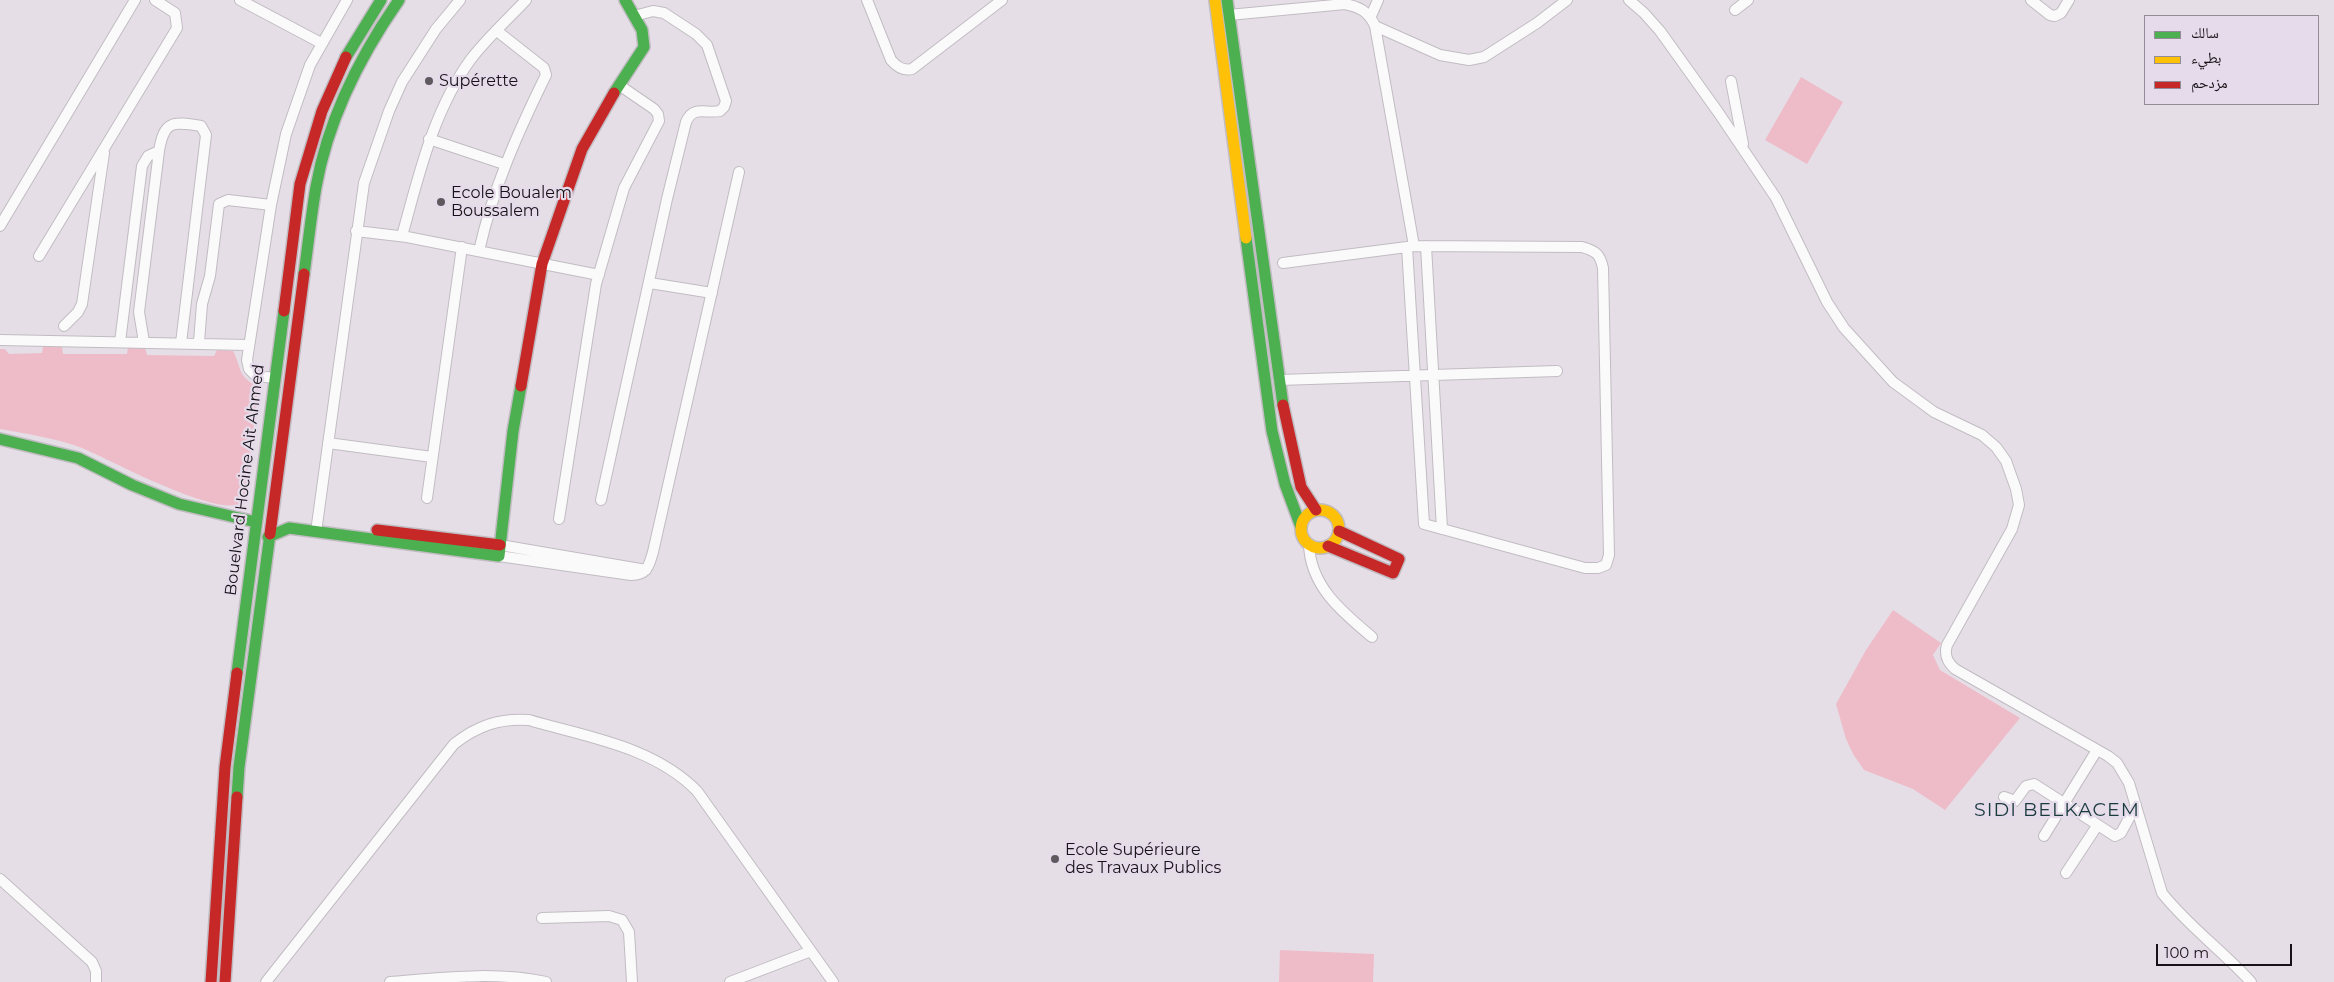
<!DOCTYPE html>
<html>
<head>
<meta charset="utf-8">
<style>
  body { margin:0 }
  #map { position:relative; width:2334px; height:982px; overflow:hidden; background:#e5dee6; font-family:Montserrat,"Noto Naskh Arabic",sans-serif }
  canvas { display:block }
  .legend { position:absolute; left:2144px; top:15px; width:175px; height:90px; box-sizing:border-box; background:#e6dbea; border:1px solid #938b96; margin:0; padding:6px 9px; list-style:none; font-size:15px; color:#161217 }
  .legend li { display:flex; align-items:center; gap:10px; height:25px }
  .legend b { width:25px; border:1px solid #938b96 }
  .scale { position:absolute; left:2156px; top:944px; width:136px; height:22px; box-sizing:border-box; border:2px solid #161217; border-top:0; padding-left:6px; font-size:15px; line-height:18px; white-space:nowrap; color:#161217; -webkit-text-stroke:4px #e6dbea; paint-order:stroke }
</style>
</head>
<body>
<div id="map">
<canvas width="2334" height="982"></canvas>
<ul class="legend">
<li><b style="height:6px;background:#4caf50"></b>سالك</li>
<li><b style="height:6px;background:#ffc107"></b>بطيء</li>
<li><b style="height:6px;background:#c62828"></b>مزدحم</li>
</ul>
<div class="scale">100 m</div>
</div>
<script>
const g = document.querySelector('canvas').getContext('2d');
g.lineJoin = 'round';
function paint(path, color) {
  g.fillStyle = color;
  g.fill(path, 'evenodd');
}
function strokePath(path, color, width, dash) {
  g.strokeStyle = color;
  g.lineWidth = width;
  g.lineCap = dash ? 'butt' : 'round';
  g.setLineDash(dash || []);
  g.stroke(path);
}
function drawText(font, color, halo, rows, align = 'center') {
  g.font = font + ' Montserrat,sans-serif';
  g.lineWidth = 4.5;
  g.setLineDash([]);
  g.textBaseline = 'middle';
  g.strokeStyle = halo;
  g.fillStyle = color;
  for (const [text, x, y, turn = 0] of rows) {
    g.save();
    g.translate(x, y);
    g.rotate((+turn || 0) * Math.PI / 180);
    g.textAlign = isNaN(turn) ? turn : align;
    if (halo) g.strokeText(text, 0, 0);
    g.fillText(text, 0, 0);
    g.restore();
  }
}
const green = new Path2D(`
  M1801 77 1843 102 1807 164 1765 140Z
  M43 347H62L63 354H127L128 347 145 348 147 355 214 356 217 350 233 351C242 368 237 377 259 387L244 502C222 521 109 459 82 448 56 438 27 434 0 429V349H5L9 354 42 353Z
  M1893 610 1941 643 1933 655 1940 670 2020 718 1945 810 1913 789 1864 770 1853 754 1846 739 1836 704 1866 650Z
  M1280 950 1374 954 1373 982H1279Z`);
const street = new Path2D(`
  M240 0 321 43
  M867 0 891 60C897 67 903 71 912 69L1002 0
  M1629 0 1644 13 1660 31 1718 112 1776 198 1827 302 1844 328 1893 382 1934 412 1982 435 1996 447 2006 461 2016 489 2019 505 2012 529 1947 645C1944 655 1947 662 1955 669L2108 756 2117 763 2129 783 2162 893C2188 926 2223 951 2251 982
  M2031 0 2050 15 2055 16 2061 13 2069 0
  M1735 10 1748 0
  M1229 15 1345 4C1360 7 1369 12 1375 26L1414 246
  M1371 16 1378 0
  M1375 26 1440 55 1469 60 1484 57 1537 23 1567 0
  M1731 81 1743 144
  M429 139 504 164
  M0 226 135 0
  M356 231 407 237 599 275
  M402 236C419 175 433 111 471 59 487 38 508 19 526 0
  M1426 246 1442 529
  M479 251C493 188 518 132 546 75L544 68 497 31
  M39 256 177 28 175 13 155 0
  M1283 263 1407 247 1414 246 1582 247C1596 251 1600 254 1603 268L1609 555 1606 565 1598 568H1585L1424 524 1407 247
  M650 283 712 293
  M64 326 78 312 82 304 104 153
  M0 340 249 345
  M120 342 142 166 148 156 159 151
  M144 342 139 312 159 151C164 121 172 121 201 126L206 135 181 343
  M199 342 202 304 210 276 219 204 228 200 271 205
  M275 378 256 376 249 369 247 360 271 205 286 134 310 65 347 0
  M1279 380 1557 371
  M328 443 432 457
  M427 498 462 247
  M601 500 667 199 686 122C693 105 706 114 720 111L724 107 726 101 707 45 696 34 664 13 653 11 634 16
  M559 519 596 284 624 188 659 121 658 114 654 109 619 85
  M316 532 364 183 389 111 402 82 436 29 460 0
  M1309 544C1310 586 1342 612 1372 637
  M500 545 646 570
  M499 556 631 575C647 575 649 566 653 552L739 172
  M2004 797 2015 801 2026 786 2034 784 2115 836 2121 833 2136 805
  M2044 836 2097 750
  M2066 873 2097 826
  M0 879 92 962 96 971V982
  M542 918 609 916 622 920 629 932 632 982
  M266 982 454 744C477 726 499 718 529 720 586 737 653 746 697 791L833 982
  M390 982C440 978 496 971 546 982
  M730 982 811 951`);
const fast = new Path2D(`
  M1227 0 1283 405
  M346 57 381 0
  M614 93 644 47 642 30 625 0
  M1246 238 1272 431 1285 484 1301 527
  M304 274C308 245 311 216 316 187 328 119 360 56 399 0
  M0 439 78 458 132 485 179 504 256 522
  M268 537 289 528 499 556 513 431 521 386
  M237 673 284 311
  M237 797 239 767 270 534`);
const slow = new Path2D(`
  M1215 0 1246 238
  M1301 529a19 19 0 1 1 38 0a19 19 0 1 1-38 0Z`);
const jam = new Path2D(`
  M284 311 300 184 322 111 346 57
  M521 386 542 264 582 149 614 93
  M1283 405 1301 487 1316 510
  M377 530 500 545
  M270 534 304 274
  M1328 546 1393 573 1399 559 1339 531
  M211 982 225 767 237 673
  M225 982 237 797`);
const markers = [
  [429,81,5,"#5e595f"],
  [441,202,5,"#5e595f"],
  [1055,859,5,"#5e595f"]
];
const poiNames = [
  ["Supérette",439,81],
  ["Ecole Boualem",451,193],
  ["Boussalem",451,211],
  ["Ecole Supérieure",1065,850],
  ["des Travaux Publics",1065,868]
];
const streetNames = [
  ["Bouelvard Hocine Ait Ahmed",245,480,-83]
];
const quarterNames = [
  ["SIDI BELKACEM",2057,810]
];
paint(green, '#eebcc8');
strokePath(street, '#c1bcc2', 12);
strokePath(fast, '#c1bcc2', 14);
strokePath(slow, '#c1bcc2', 14);
strokePath(jam, '#c1bcc2', 14);
strokePath(street, '#fbfafb', 10);
strokePath(fast, '#4caf50', 11);
strokePath(slow, '#ffc107', 11);
strokePath(jam, '#c62828', 11);
for (const [x, y, r, color] of markers) {
  const dot = new Path2D();
  dot.arc(x, y, r, 0, 2 * Math.PI);
  g.fillStyle = color;
  g.fill(dot);
  strokePath(dot, '#e6dbea', 2);
}
drawText('16px', '#161217', '#e6dbea', poiNames, 'left');
drawText('16px', '#161217', '#e6dbea', streetNames);
g.letterSpacing = '1px';
drawText('19px', '#193b3a', '#e6dbea', quarterNames);
g.letterSpacing = '0px';
</script>
</body>
</html>
